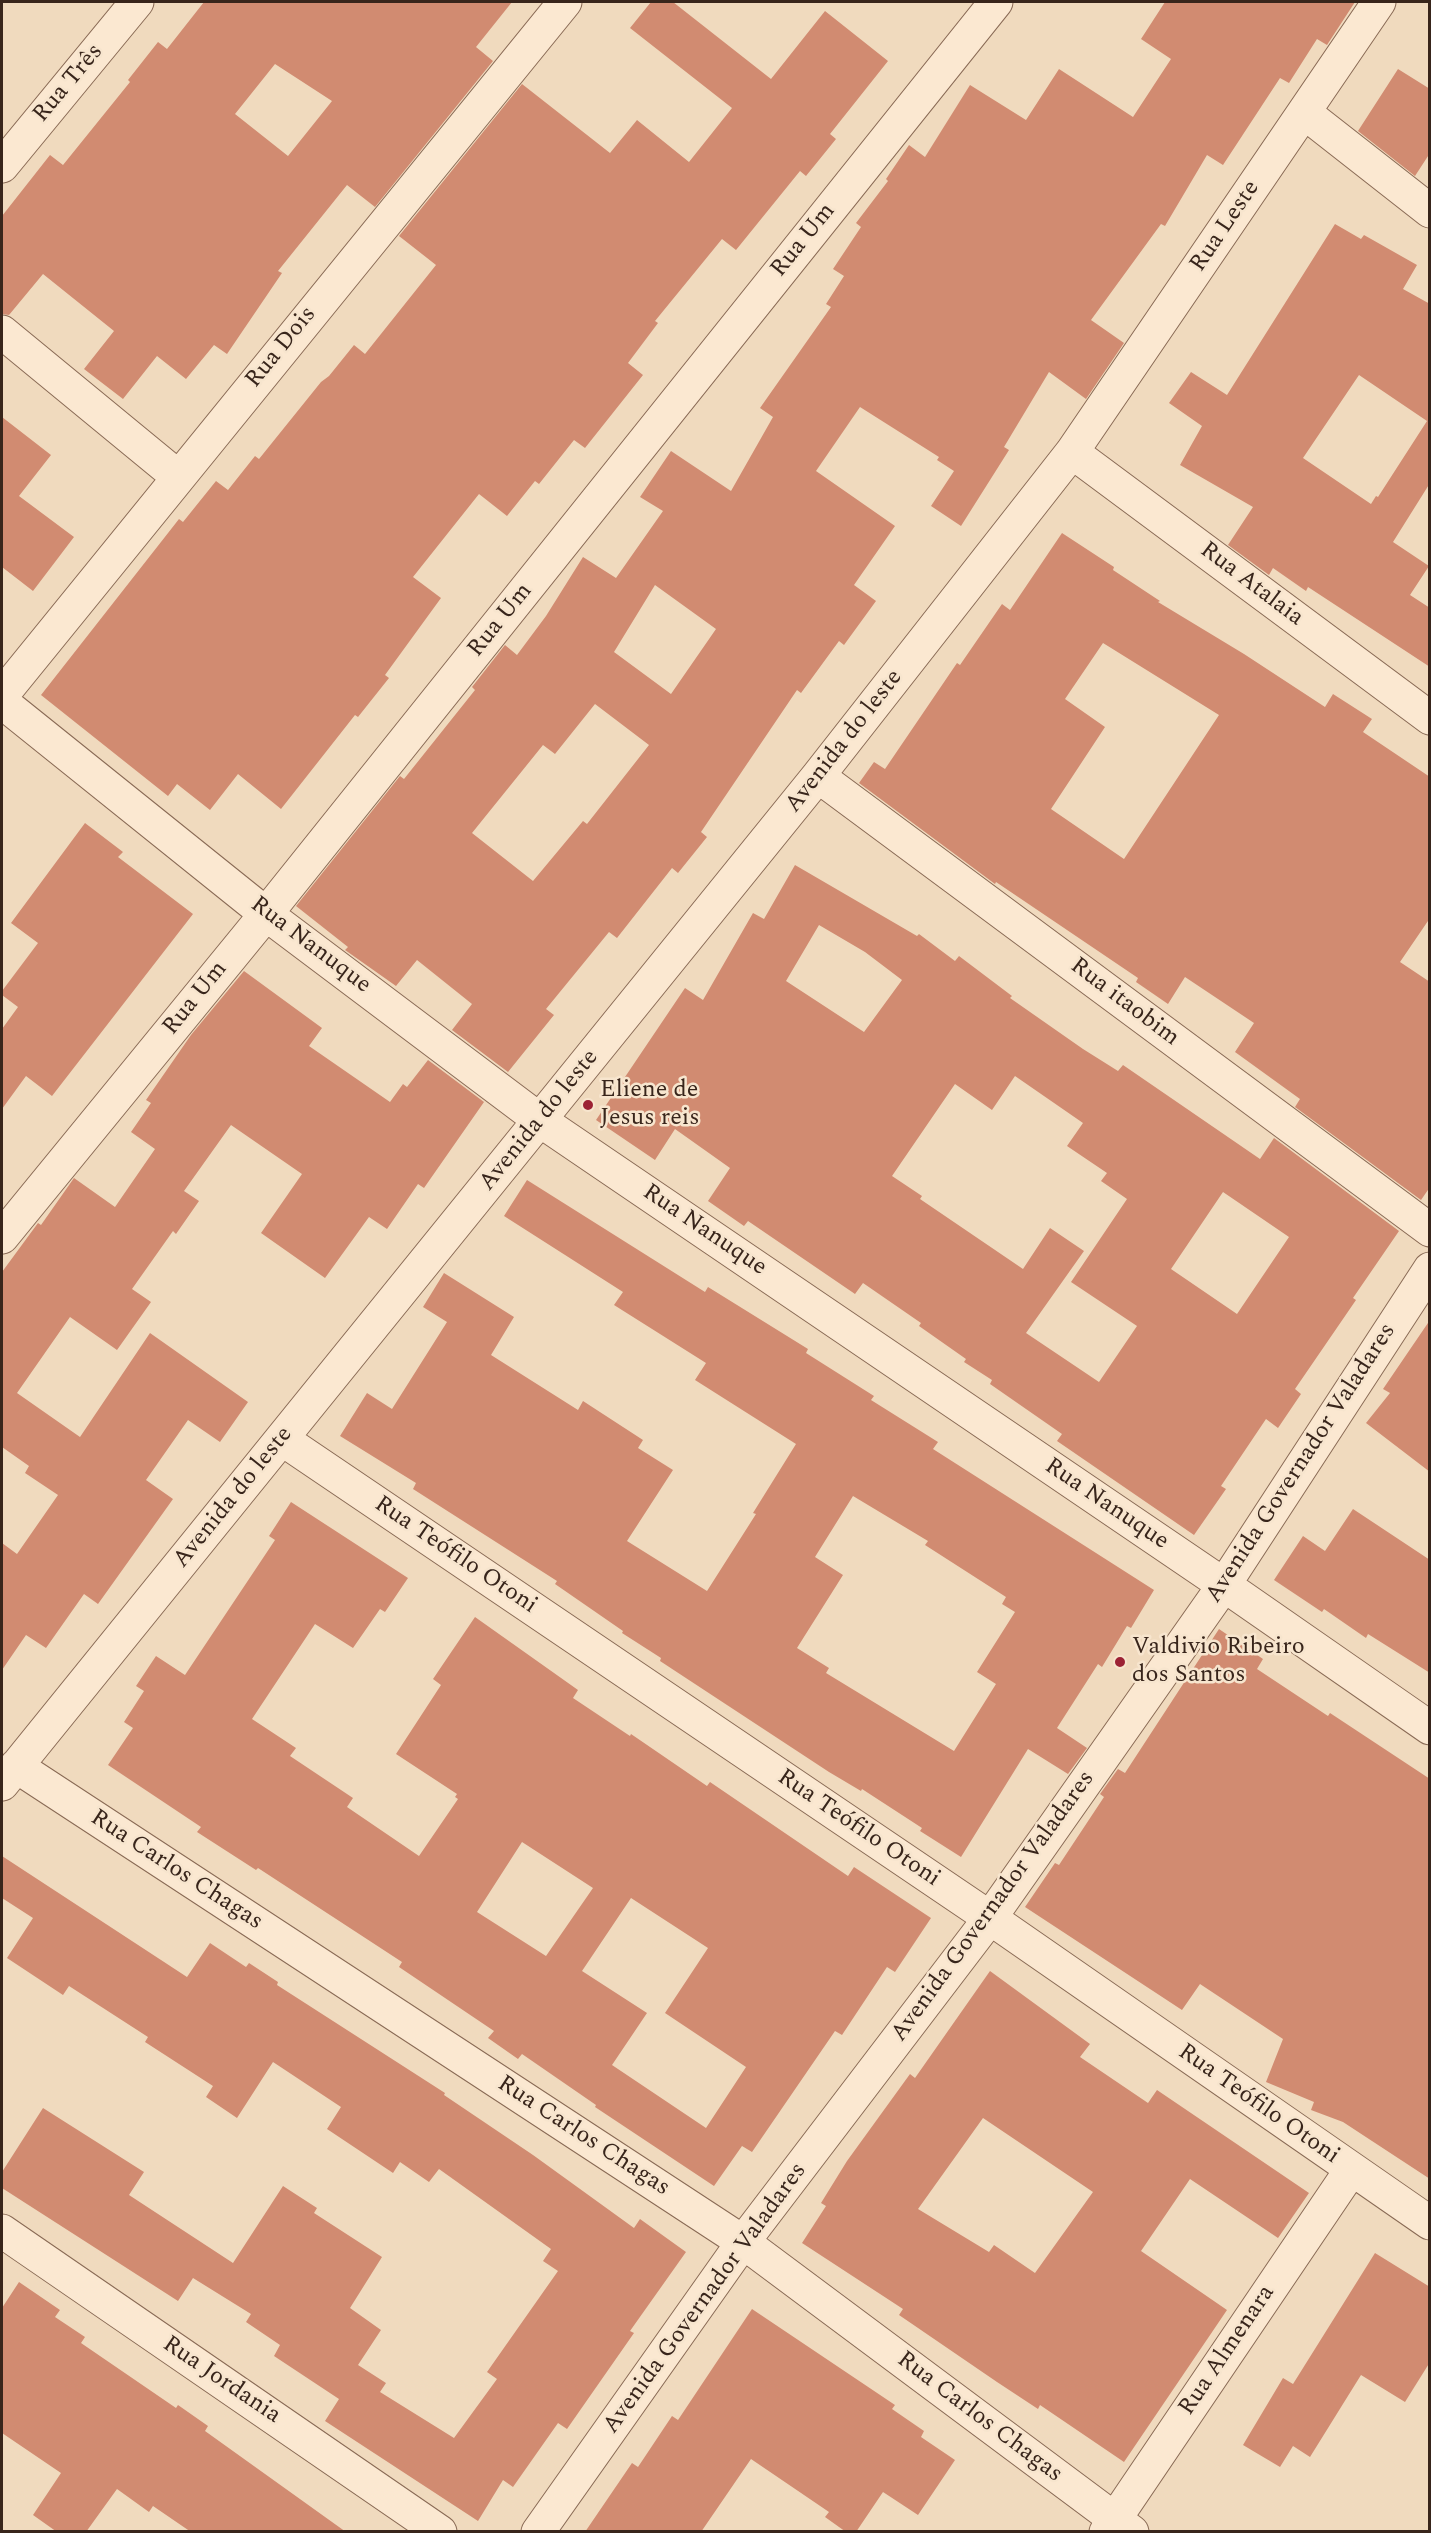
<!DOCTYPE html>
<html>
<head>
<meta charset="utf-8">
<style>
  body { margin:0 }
  #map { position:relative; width:1431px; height:2533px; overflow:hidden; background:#f0dabe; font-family:Spectral,serif }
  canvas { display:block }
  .frame { position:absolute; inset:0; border:3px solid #38251b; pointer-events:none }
</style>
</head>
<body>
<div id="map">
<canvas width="1431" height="2533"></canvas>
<div class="frame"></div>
</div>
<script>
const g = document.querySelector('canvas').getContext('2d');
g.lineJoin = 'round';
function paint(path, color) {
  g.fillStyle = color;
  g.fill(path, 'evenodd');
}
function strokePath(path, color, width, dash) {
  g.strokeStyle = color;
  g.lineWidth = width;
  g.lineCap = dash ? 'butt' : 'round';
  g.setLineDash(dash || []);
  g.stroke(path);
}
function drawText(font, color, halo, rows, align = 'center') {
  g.font = font + ' Spectral,serif';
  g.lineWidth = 5;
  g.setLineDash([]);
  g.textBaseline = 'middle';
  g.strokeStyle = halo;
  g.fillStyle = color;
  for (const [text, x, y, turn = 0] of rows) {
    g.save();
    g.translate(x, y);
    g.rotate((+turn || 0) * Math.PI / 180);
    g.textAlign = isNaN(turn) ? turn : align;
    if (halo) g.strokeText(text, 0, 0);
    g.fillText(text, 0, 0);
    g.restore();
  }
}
const building = new Path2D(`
  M204 2H512L476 47 493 61 375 207 347 185 278 271 282 273 227 354 214 345 186 379 157 356 123 399 84 369 114 331 43 274 9 315 2 314V216L50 155 63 165 130 82 128 80 158 42 167 49ZM275 64 332 101 288 156 235 114Z
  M651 2H673L771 79 825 11 888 61 830 134 836 139 806 176 800 171 736 250 722 239 655 321 658 323 628 363 643 375 585 448 574 440 539 484 535 481 507 516 479 494 413 577 441 598 385 675 389 678 358 717 355 715 281 809 238 774 210 810 177 784 168 796 41 695 179 519 183 522 216 481 228 490 255 456 259 459 321 382 329 376 354 345 365 354 436 265 399 236 522 84 610 153 637 120 689 162 732 108 630 28Z
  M1165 2H1355L1327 45 1317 39 1289 83 1280 78 1223 165 1207 155 1165 226 1161 224 1091 320 1124 343 1086 399 1049 372 1004 447 1009 450 961 526 931 506 954 471 937 460 939 457 860 407 816 471 895 526 854 585 876 601 844 645 839 641 801 693 797 690 701 832 707 837 678 873 672 868 617 938 609 932 546 1009 554 1015 508 1072 452 1030 472 1004 417 960 396 986 345 950 348 947 296 906 400 776 404 779 475 690 472 687 505 645 517 655 546 616 583 557 616 578 663 511 640 497 671 451 731 491 773 417 760 408 831 307 826 304 844 276 833 269 861 227 856 223 888 181 886 179 909 145 925 157 970 85 1026 120 1059 69 1133 117 1171 59 1141 39ZM655 585 716 629 671 694 614 652ZM595 704 649 745 587 824 583 821 533 881 472 833 543 745 555 754Z
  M1398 69 1430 89V153L1415 176 1358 131Z
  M1335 224 1361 239 1364 235 1417 265 1403 289 1430 304V483L1393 542 1429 566 1410 595 1430 608V667L1308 587 1306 591 1273 568 1269 575 1228 545 1253 507 1180 465 1202 426 1169 403 1191 372 1227 395ZM1359 375 1427 421 1378 497 1376 496 1371 504 1303 458Z
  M2 417 51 455 19 496 74 537 33 591 2 567Z
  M1062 533 1114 567 1113 570 1160 601 1158 602 1244 654 1325 707 1333 694 1372 719 1363 732 1430 777V918L1400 962 1430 982V1187L1421 1200 1295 1107 1300 1099 1235 1052 1254 1023 1185 977 1168 1004 1136 982 1138 978 996 882 995 884 859 783 874 762 885 769 957 663 960 665 1002 604 1010 610ZM1103 643 1219 715 1124 859 1051 809 1105 727 1065 699Z
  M85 823 123 852 118 857 193 914 52 1096 26 1076 2 1109V1029L18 1007 2 995V991L38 943 11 923Z
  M795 865 917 936 919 934 955 961 959 956 1012 996 1010 998 1083 1049 1118 1071 1123 1065 1260 1159 1274 1138 1399 1231 1353 1298 1356 1300 1295 1389 1301 1394 1278 1428 1266 1419 1221 1486 1226 1489 1194 1535 1057 1441 1062 1434 990 1384 992 1380 964 1362 966 1359 919 1326 921 1323 863 1283 855 1294 748 1221 744 1226 708 1201 730 1168 675 1129 655 1160 596 1120 685 988 703 1000 753 913 764 919ZM819 925 865 952 902 980 864 1032 786 981ZM1015 1076 1083 1123 1067 1146 1107 1173 1101 1181 1127 1199 1071 1282 1137 1326 1099 1382 1026 1333 1084 1251 1050 1228 1023 1269 920 1199 922 1196 892 1176 955 1084 992 1110ZM1223 1192 1289 1237 1237 1314 1171 1269Z
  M244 971 322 1028 309 1046 390 1102 403 1084 407 1087 428 1060 484 1102 424 1188 418 1184 387 1229 369 1217 325 1278 261 1233 302 1174 231 1125 184 1191 199 1201 176 1234 173 1231 132 1289 151 1302 117 1350 70 1317 17 1393 80 1437 150 1333 248 1402 220 1442 188 1420 146 1480 173 1499 98 1604 84 1594 46 1648 26 1635 2 1670V1543L17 1554 58 1495 25 1473 29 1466 2 1447V1272L38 1223 41 1225 74 1178 115 1207 155 1149 131 1132 151 1103 146 1100 191 1035Z
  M527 1180 705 1292 708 1287 808 1349 806 1353 874 1396 871 1400 938 1442 933 1449 1154 1590 1131 1628 1127 1626 1102 1667 1098 1664 1057 1728 1087 1748 1068 1774 1028 1749 961 1857 920 1831 922 1828 862 1789 861 1791 829 1772 660 1661 661 1658 622 1633 623 1631 555 1584 557 1581 413 1489 416 1483 340 1436 367 1393 392 1409 447 1322 423 1307 444 1273 514 1317 491 1355 578 1410 583 1401 643 1440 638 1448 673 1470 627 1541 707 1591 756 1514 753 1513 796 1444 695 1380 706 1363 614 1305 623 1292 504 1216ZM853 1496 928 1541 925 1545 1006 1597 1002 1604 1015 1612 977 1672 996 1684 954 1751 826 1673 829 1668 797 1648 843 1575 815 1557Z
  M1430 1320V1472L1366 1423 1390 1393 1383 1389Z
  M291 1502 408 1578 385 1612 380 1609 353 1648 315 1624 252 1719 296 1748 290 1756 353 1798 347 1807 419 1856 458 1799 455 1797 457 1794 396 1754 441 1685 433 1679 475 1617 578 1690 573 1698 630 1736 631 1734 707 1786 710 1782 848 1876 854 1867 931 1918 895 1972 887 1967 842 2035 835 2031 752 2152 742 2146 714 2186 595 2107 596 2105 522 2054 518 2059 488 2038 494 2031 399 1967 402 1962 258 1868 256 1870 197 1832 201 1827 108 1765 133 1728 124 1722 144 1691 136 1686 156 1656 185 1675 275 1540 269 1536ZM522 1842 593 1888 546 1956 477 1912ZM631 1898 708 1948 665 2013 746 2067 706 2128 612 2065 647 2013 582 1971Z
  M1353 1509 1430 1560V1673L1368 1634 1366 1638 1324 1609 1322 1612 1274 1580 1303 1536 1325 1551Z
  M1219 1629 1263 1659 1257 1669 1328 1716 1330 1713 1430 1779V2179L1343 2122 1311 2110 1314 2102 1266 2082 1283 2039 1200 1984 1182 2010 1025 1907 1055 1863 1059 1865 1104 1797 1100 1794 1118 1769 1125 1773Z
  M2 1856 187 1977 210 1943 246 1967 249 1963 278 1982 277 1985 445 2093 444 2095 533 2155 634 2228 640 2219 686 2252 630 2331 634 2333 567 2429 558 2423 513 2487 503 2480 478 2521 325 2421 339 2399 274 2356 280 2345 246 2322 251 2314 193 2278 178 2301 2 2188V2172L43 2108 144 2172 129 2195 233 2263 283 2186 317 2208 314 2213 382 2257 350 2308 381 2330 358 2365 386 2383 380 2392 454 2438 497 2379 487 2372 558 2271 543 2261 551 2249 439 2169 429 2182 400 2162 393 2173 327 2129 341 2107 273 2062 237 2118 206 2097 213 2086 145 2042 148 2037 69 1986 63 1995 7 1958 33 1918 2 1898Z
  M990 1971 1090 2044 1080 2057 1148 2103 1157 2090 1309 2193 1278 2238 1190 2179 1141 2251 1227 2310 1124 2462 1040 2405 1038 2409 997 2382 899 2315 903 2309 802 2243 826 2206 821 2203 847 2161 910 2074 915 2078ZM983 2118 1093 2192 1035 2273 994 2245 989 2252 918 2209Z
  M1375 2253 1430 2287V2362L1405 2402 1361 2375 1310 2457 1293 2446 1280 2467 1243 2445 1283 2378 1293 2384Z
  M19 2282 60 2310 55 2317 85 2337 81 2343 176 2408 178 2405 208 2426 205 2431 346 2532H191L153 2506 149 2512 117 2489 86 2532H57L33 2515 61 2473 2 2433V2308Z
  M752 2309 895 2405 892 2409 924 2431 921 2437 955 2460 918 2515 883 2492 856 2532H846L825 2517 829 2512 751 2459 701 2532H585L632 2463 638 2467 672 2416 678 2420Z`);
const street = new Path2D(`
  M1305 113 1430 211
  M2 166 137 2
  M2 332 177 476
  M1072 452 1430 718
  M2 695 565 2
  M2 702 266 914 541 1121 1224 1585 1430 1728
  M818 776 1430 1230
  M2 1237 266 914 996 2
  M282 1439 990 1918 1430 2223
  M16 1766 743 2242 1132 2532
  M2 1784 818 776 1072 452 1379 2
  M2 2231 440 2532
  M538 2532 743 2242 990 1918 1224 1585 1430 1269
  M1106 2532 1351 2170`);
const markers = [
  [588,1105,6,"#9c2234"],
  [1120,1662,6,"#9c2234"]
];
const streetNames = [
  ["Rua Três",69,84,-50],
  ["Rua Leste",1226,227,-56],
  ["Rua Um",804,241,-51],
  ["Rua Dois",282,348,-51],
  ["Rua Atalaia",1251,585,37],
  ["Rua Um",501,621,-51],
  ["Avenida do leste",845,742,-52],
  ["Rua Nanuque",310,946,37],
  ["Rua Um",196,999,-51],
  ["Rua itaobim",1124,1003,37],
  ["Avenida do leste",540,1121,-51],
  ["Rua Nanuque",704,1231,34],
  ["Avenida Governador Valadares",1302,1464,-57],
  ["Avenida do leste",234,1498,-51],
  ["Rua Nanuque",1106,1505,34],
  ["Rua Teófilo Otoni",455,1556,34],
  ["Rua Teófilo Otoni",858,1829,34],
  ["Rua Carlos Chagas",176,1871,33],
  ["Avenida Governador Valadares",994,1907,-54],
  ["Rua Teófilo Otoni",1258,2105,35],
  ["Rua Carlos Chagas",583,2137,33],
  ["Avenida Governador Valadares",706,2299,-54],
  ["Rua Almenara",1228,2351,-56],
  ["Rua Jordania",221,2381,34],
  ["Rua Carlos Chagas",979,2418,37]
];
const poiNames = [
  ["Eliene de",600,1091],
  ["Jesus reis",600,1119],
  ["Valdivio Ribeiro",1132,1648],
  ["dos Santos",1132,1676]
];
paint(building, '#d18b71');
strokePath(street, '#896a55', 35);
strokePath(street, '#fbe8d1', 33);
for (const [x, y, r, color] of markers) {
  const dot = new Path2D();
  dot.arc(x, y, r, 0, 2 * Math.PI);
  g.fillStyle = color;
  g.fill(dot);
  strokePath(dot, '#f7e5ce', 2);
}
drawText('24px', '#38251b', '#f7e5ce', streetNames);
drawText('24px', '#38251b', '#f7e5ce', poiNames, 'left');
</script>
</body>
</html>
